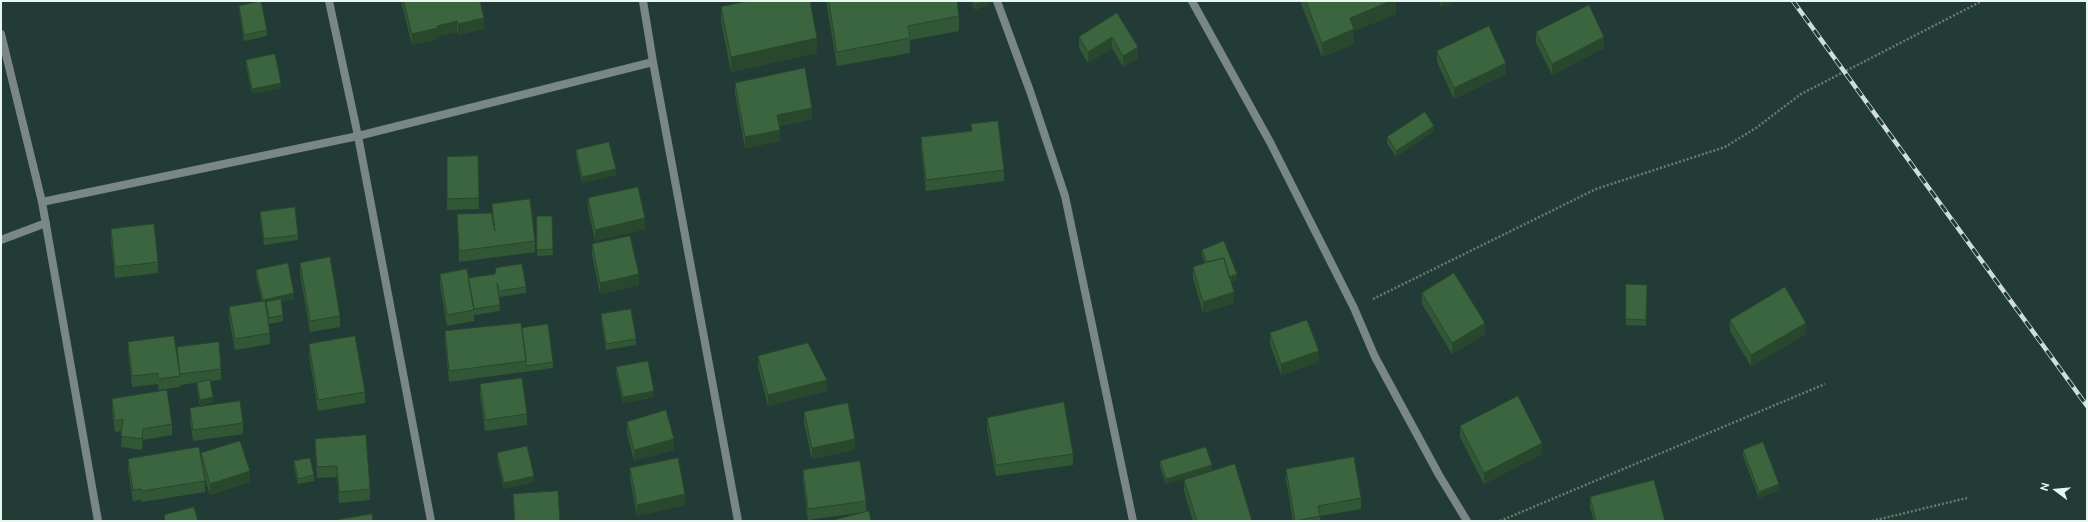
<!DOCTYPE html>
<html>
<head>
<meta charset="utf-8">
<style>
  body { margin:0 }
  #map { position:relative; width:2088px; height:522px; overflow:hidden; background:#233b36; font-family:Ubuntu,sans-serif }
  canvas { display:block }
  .frame { position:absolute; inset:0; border:2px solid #e9f7f3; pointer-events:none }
  .north { position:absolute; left:2036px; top:470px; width:40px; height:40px; -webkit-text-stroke:3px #233b36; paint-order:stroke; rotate:286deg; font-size:11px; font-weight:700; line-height:16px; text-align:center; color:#e9f7f3 }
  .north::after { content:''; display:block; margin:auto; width:14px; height:18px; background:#e9f7f3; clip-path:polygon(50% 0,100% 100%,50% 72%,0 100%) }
</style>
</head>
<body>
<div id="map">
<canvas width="2088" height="522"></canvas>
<div class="frame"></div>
<div class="north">N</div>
</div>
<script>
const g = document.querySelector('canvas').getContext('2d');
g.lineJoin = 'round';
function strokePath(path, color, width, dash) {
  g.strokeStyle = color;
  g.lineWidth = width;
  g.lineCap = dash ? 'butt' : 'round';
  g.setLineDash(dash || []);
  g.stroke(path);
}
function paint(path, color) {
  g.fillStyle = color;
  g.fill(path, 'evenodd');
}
const path = new Path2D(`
  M1373 299 1596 189 1725 147 1756 128 1801 94 1982 1
  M1500 521 1825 384
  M1872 521 1967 498`);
const street = new Path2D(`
  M329 1 358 136 431 521
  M643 1 653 62
  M997 1 1030 91 1065 196 1133 521
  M1192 1 1270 142 1354 308 1375 357 1439 475 1467 521
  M1 34 42 202 98 521
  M42 202 358 136 653 62 738 521
  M1 240 46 223`);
const rail = new Path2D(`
  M1793 1 2087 406`);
const wall = new Path2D(`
  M401 1H480L484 29 458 35 457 32 437 36V39L412 45Z
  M826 1H957L959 16V31L910 40V53L837 66Z
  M972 1H989V5L975 10Z
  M1300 1H1396V14L1354 31V44L1322 57Z
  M1439 1H1456L1441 7Z
  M239 6 267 30V36L244 41 239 11Z
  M721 7 817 53 731 72 721 21Z
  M1117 13 1138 58 1123 67 1112 48 1088 63 1079 48V37Z
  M1536 32 1604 48 1552 75 1536 43Z
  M1437 51 1506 74 1454 99 1437 62Z
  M246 60 281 88 252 94 246 66Z
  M735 83 812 119 779 126 780 141 745 148 735 94Z
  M971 124 1004 170V181L926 191 921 148V137L971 131Z
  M1434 131 1396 157 1387 143V137Z
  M576 150 616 175 582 183 576 156Z
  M478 156 479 209 447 210V157Z
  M588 198 645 229 595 241 588 209Z
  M492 204 535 241V252L459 262 457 214 492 216Z
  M260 212 298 235V240L264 245 260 218Z
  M537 216H552L553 255 537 256Z
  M111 229 158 262V273L115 278 111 240Z
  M592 244 639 285 600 294 592 255Z
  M1202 250 1237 280 1231 282 1234 303 1203 313 1193 278V267L1205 263 1202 255Z
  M300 263 340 316V327L310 332 300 274Z
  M256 270 294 299 281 302 283 315V321L269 324 270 333V344L235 350 229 318V307L262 301 256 276Z
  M440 274 526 287V293L499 297 500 311 474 315V321L447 326 440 285Z
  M1626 284 1647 285 1646 326 1626 325Z
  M1422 293 1485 334 1452 354 1422 304Z
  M601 314 636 339V345L606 350 601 320Z
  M1730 320 1806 334 1751 366 1730 331Z
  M522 328 553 362V368L449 382 445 342V331Z
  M1270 333 1319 362 1281 375 1270 344Z
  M128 342 177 358V347L221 369V380L210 381 213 402 200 406 197 389V383L201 382 180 385V378V387L158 390V384L132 387 128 353Z
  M309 344 365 392V403L318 411 309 355Z
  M758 356 827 391 768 406 758 367Z
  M616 367 654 397 623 403 616 373Z
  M480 384 527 414V425L485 431 480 395Z
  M112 399 172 424V435L143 440 142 450 121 447 122 431 115 432 112 410Z
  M190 408 243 423V434L193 441 190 419Z
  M804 412 855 450 812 459 804 423Z
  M987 418 1073 454V465L996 476 987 429Z
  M627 422 674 450 634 461 627 433Z
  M1460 426 1542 454 1484 484 1460 437Z
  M315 439 370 489V500L339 503 337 477 317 478 315 450Z
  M1743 450 1779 490 1759 498 1743 456Z
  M201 453 250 482 210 495 204 476 205 481V492L142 502 141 500 133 501 128 470V459L201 455Z
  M497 453 534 482 504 489 497 459Z
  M294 461 314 475V481L298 484 294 467Z
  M1160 461 1212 471 1166 484 1160 467Z
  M630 468 685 505 637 516 630 479Z
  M1286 469 1361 498V509L1320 516V521H1293L1286 480Z
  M803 470 866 501V512L808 520 803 481Z
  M1184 480 1252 521H1193L1184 491Z
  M513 494 560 521H514Z
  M1590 497 1665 521H1594L1590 508Z`);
const shadedWall = new Path2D(`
  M984 1H989V5L975 10V4Z
  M1391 1H1396V14L1354 31V44L1322 57V43L1350 18Z
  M1441 1H1456L1441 7Z
  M484 18V29L458 35V24Z
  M457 21V32L437 36V39L412 45V34L437 26Z
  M1112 37V48L1088 63V52Z
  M1604 37V48L1552 75V64Z
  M817 38V53L731 72V57Z
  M1138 47V58L1123 67V56Z
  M1506 63V74L1454 99V88Z
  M281 83V88L252 94V89Z
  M812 108V119L777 126V115Z
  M1434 126V131L1396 157V151Z
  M780 130V141L745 148V137Z
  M616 169V175L582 183V177Z
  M645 218V229L595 241V230Z
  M639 274V285L600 294V283Z
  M1237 274V280L1228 283V277Z
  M1234 292V303L1203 313V302Z
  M294 293V299L266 305V302V305L263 306V300Z
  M1485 323V334L1452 354V343Z
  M1806 323V334L1751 366V355Z
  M1319 351V362L1281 375V364Z
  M827 380V391L768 406V395Z
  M654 391V397L623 403V397Z
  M213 397V402L200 406V400Z
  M143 429V440L142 450V439Z
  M674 439V450L634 461V450Z
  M855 439V450L812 459V448Z
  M1542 443V454L1484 484V473Z
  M1212 465V471L1166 484V479Z
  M250 471V482L210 495V484Z
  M534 476V482L504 489V483Z
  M1779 484V490L1759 498V492Z
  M685 494V505L637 516V505Z`);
const building = new Path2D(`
  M261 1 267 30 244 35 239 6Z
  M404 1H480L484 18 458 24 457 21 437 26V28L412 34Z
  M748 1H810L817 38 731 57 721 7Z
  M829 1H957L959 16 908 26 910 38 837 52Z
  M974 1H984L975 4Z
  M1306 1H1391L1350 18 1354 29 1322 43Z
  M1589 5 1604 37 1552 64 1536 32Z
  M1117 13 1138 47 1123 56 1112 37 1088 52 1079 37Z
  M1489 26 1506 63 1454 88 1437 51Z
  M275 54 281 83 252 89 246 60Z
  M805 68 812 108 777 115 780 130 745 137 735 83Z
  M1425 112 1434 126 1396 151 1387 137Z
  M998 121 1004 170 926 180 921 137 972 131 971 124Z
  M609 142 616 169 582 177 576 150Z
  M478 156 479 198 447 199V157Z
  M638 187 645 218 595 230 588 198Z
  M530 199 535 241 459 251 457 214 491 213 495 231 492 204Z
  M295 207 298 235 264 239 260 212Z
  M537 216H552L553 249 537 250Z
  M154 224 158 262 115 267 111 229Z
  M630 236 639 274 600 283 592 244Z
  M1224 241 1237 274 1229 277 1224 258 1207 262 1202 250Z
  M330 257 340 316 310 321 300 263Z
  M1224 258 1234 292 1203 302 1193 267Z
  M288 263 294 293 263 300 256 270Z
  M522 264 526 287 499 291 497 283 500 305 474 309 468 278 495 274 496 268Z
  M467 269 474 310 447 315 440 274Z
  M1454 273 1485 323 1452 343 1422 293Z
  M1626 284 1647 285 1646 320 1626 319Z
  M1785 287 1806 323 1751 355 1730 320Z
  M281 299 283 315 269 318 266 302Z
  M265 301 270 333 235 339 229 307Z
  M631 309 636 339 606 344 601 314Z
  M1307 320 1319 351 1281 364 1270 333Z
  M521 323 526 361 449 371 445 331Z
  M548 324 553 362 526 366V361L522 328Z
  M174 336 180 376 158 379V373L132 376 128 342Z
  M355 336 365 392 318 400 309 344Z
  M219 342 221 369 180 374 177 347Z
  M808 343 827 380 768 395 758 356Z
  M648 361 654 391 623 397 616 367Z
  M522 378 527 414 485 420 480 384Z
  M210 380 213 397 200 400 197 383Z
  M167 390 172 424 143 429 142 439 121 436 123 419 115 421 112 399Z
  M1518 396 1542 443 1484 473 1460 426Z
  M240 401 243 423 193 430 190 408Z
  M1064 402 1073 454 996 465 987 418Z
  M848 403 855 439 812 448 804 412Z
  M666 410 674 439 634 450 627 422Z
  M366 435 370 489 339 492 337 466 317 467 315 439Z
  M240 441 250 471 210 484 201 453Z
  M1763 442 1779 484 1759 492 1743 450Z
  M527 446 534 476 504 483 497 453Z
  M199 447 205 481 142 491 141 489 133 490 128 459Z
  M1206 447 1212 465 1166 479 1160 461Z
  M1354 457 1361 498 1318 506 1320 516 1295 521 1286 469Z
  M310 458 314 475 298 479 294 461Z
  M678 458 685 494 637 505 630 468Z
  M860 461 866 501 808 509 803 470Z
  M1235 464 1252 521H1197L1184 480Z
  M1654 480 1665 521H1596L1590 497Z
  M558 491 560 521H515L513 494Z
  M194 507 198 521H165L164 515Z
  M869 511 871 521H830Z
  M372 514 373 521H337V520Z
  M692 520V521H676Z`);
strokePath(path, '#667b76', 2.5, [2, 2]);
strokePath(street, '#7a8688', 8);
strokePath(rail, '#cfdeda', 4.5);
strokePath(rail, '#233b36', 3, [9]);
paint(wall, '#325736');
paint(shadedWall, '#29472c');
paint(building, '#3a653f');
strokePath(building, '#29472c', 1);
</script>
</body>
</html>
